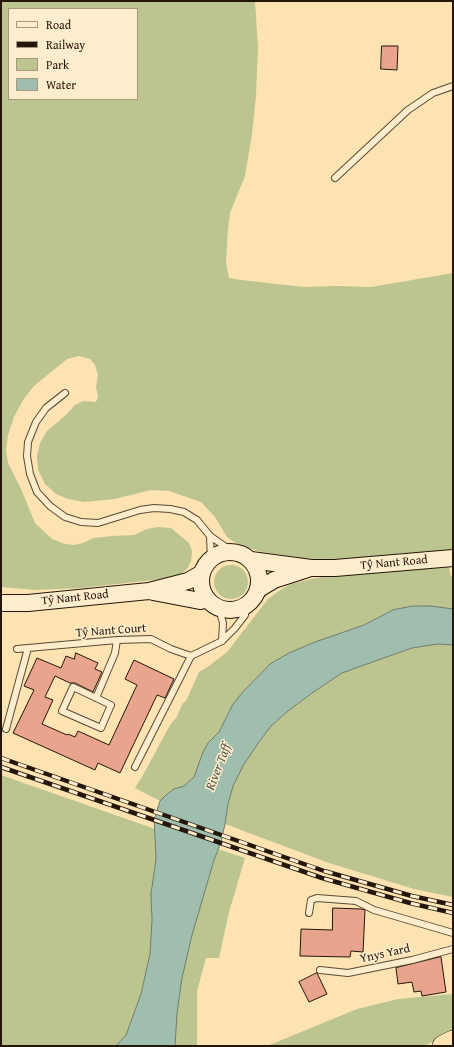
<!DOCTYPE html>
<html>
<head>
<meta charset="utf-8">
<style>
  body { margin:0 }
  #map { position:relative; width:454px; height:1047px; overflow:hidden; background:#fde3b2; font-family:"Gentium Book Plus",serif }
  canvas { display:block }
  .frame { position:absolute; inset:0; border:2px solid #24160b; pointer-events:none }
  .legend { position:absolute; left:8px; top:8px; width:130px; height:92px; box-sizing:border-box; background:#feedcd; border:1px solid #a7977f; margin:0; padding:5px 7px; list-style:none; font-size:12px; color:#24160b }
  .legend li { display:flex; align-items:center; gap:8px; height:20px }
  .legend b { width:20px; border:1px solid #a7977f }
</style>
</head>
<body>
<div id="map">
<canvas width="454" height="1047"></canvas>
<div class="frame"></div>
<ul class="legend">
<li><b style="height:5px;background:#feedcd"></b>Road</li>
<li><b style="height:5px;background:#24160b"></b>Railway</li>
<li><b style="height:11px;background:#bcc48f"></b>Park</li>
<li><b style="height:11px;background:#9fbeae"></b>Water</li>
</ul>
</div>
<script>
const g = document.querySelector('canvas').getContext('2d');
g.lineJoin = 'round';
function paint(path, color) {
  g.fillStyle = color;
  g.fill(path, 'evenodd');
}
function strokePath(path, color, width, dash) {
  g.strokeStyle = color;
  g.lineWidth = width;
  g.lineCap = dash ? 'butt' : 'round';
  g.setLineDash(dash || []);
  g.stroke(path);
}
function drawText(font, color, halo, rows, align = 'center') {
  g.font = font + ' "Gentium Book Plus",serif';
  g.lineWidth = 3;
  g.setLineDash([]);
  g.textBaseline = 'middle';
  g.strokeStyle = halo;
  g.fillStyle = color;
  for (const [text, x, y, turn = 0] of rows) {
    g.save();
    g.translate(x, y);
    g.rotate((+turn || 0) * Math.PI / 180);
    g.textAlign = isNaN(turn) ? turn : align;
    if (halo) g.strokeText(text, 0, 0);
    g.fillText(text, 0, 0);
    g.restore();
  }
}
const green = new Path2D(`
  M1 1H255L258 49 256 95 252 134 245 176 230 213 228 230 226 262 229 278 241 280 304 287 337 286 371 287 453 273V558L449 566 450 574 453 578V609L431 606H413L393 610 364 625 315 642 289 653 270 664 242 693 233 704 219 732 208 743 194 777 184 786 174 789 166 795 160 801 135 788 142 777 170 725 176 718 183 703 186 701 199 672 209 666 227 652 268 599 280 590 291 584 311 579 335 575 313 562 298 557 261 552 246 547 234 542 227 537 215 517 201 502 169 491 151 490 115 499 84 502 68 499 56 494 45 484 38 470 37 456 40 443 47 431 66 415 75 405 83 401 96 402 98 397 96 387 98 375 95 365 90 359 79 356 67 359 34 386 23 400 14 417 8 435 6 450 8 463 22 491 35 523 52 539 65 544 74 545 83 543 94 538 112 536 134 535 147 529 158 527 171 528 189 543 192 551 191 561 187 569 178 576 154 580 80 588 35 590 1 587ZM9 9H137V99H9Z
  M214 582a17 17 0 1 1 34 0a17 17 0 1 1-34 0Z
  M438 644 453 645V897L414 889 329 863 225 824 228 804 233 786 244 764 259 742 271 726 288 711 312 693 342 673 364 665 412 648Z
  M1 775 155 829 156 859 151 894 152 920 150 954 141 994 126 1035 116 1046H1Z
  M218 849 245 858 229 912 219 958H206L197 991V1046H175C176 1024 178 1001 182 979 189 939 203 900 214 860Z
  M453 994V1032L424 1046H267L357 1009 398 999Z`);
const water = new Path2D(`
  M413 606H431L453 609V645L438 644 412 648 364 665 342 673 312 693 288 711 271 726 259 742 244 764 233 786 228 804 225 824 221 842 214 860 192 935 182 978 177 1013 175 1046H116L126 1035 141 994 150 954 152 920 151 894 156 859 155 836 154 820 160 801 166 795 174 789 184 786 194 777 203 752 208 743 219 732 233 704 242 693 270 664 289 653 315 642 364 625 393 610Z`);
const building = new Path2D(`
  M382 46H398L397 70 381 69Z
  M76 653 98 663 95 669 102 672 93 692 75 683H70L55 676 45 697 53 700 42 724 67 735 68 734 75 737 78 731 109 745 137 685 125 679 134 660 174 679 165 698 157 695 120 773 98 763 95 770 13 733 34 690 24 686 37 658 61 668 66 656 74 659Z
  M333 908 361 909 365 910 363 952 351 951 350 957 300 956 301 929 332 930Z
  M441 957 446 992 422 996 421 991 414 992 412 982 398 984 396 968Z
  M317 973 327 994 309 1002 299 982Z`);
const lane = new Path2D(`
  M335 178 408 110 433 93 453 86
  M65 393 46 408 36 422 28 442 27 456 30 474 37 492 50 506 65 517 81 522 98 523 140 510 154 508 170 509 184 512 197 520 210 536 233 552
  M210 536 211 560
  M219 609 223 623 222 641
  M17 649 117 640 151 639 171 649 191 656 222 641 235 628 245 615 247 605
  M73 687 111 705 101 728 62 711Z
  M96 698 115 653 117 640
  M6 729 28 648
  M135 767 191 656
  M309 913 311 900 317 898 356 901 374 910 453 933
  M320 970 348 973 412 960 453 949`);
const secondary = new Path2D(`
  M201 581a29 29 0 1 1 58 0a29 29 0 1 1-58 0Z
  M251 560 311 568H335L453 558
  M259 589 274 580 308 569
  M153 592 200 601 207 599
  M1 603H28L149 591 188 581 202 573`);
const highway = new Path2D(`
  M443 1046 453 1041`);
const rail = new Path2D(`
  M1 758 324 871 412 896 453 905
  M1 767 322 878 410 903 453 913`);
const streetNames = [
  ["Tŷ Nant Road",394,563,-5],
  ["Tŷ Nant Road",75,598,-6],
  ["Tŷ Nant Court",111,631,-4],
  ["Ynys Yard",385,954,-12]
];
const waterNames = [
  ["River Taff",219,767,-69]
];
paint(green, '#bcc48f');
paint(water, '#9fbeae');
strokePath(water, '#6e7b6d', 1);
paint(building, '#e9a48e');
strokePath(building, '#24160b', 1);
strokePath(lane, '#5a4935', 8);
strokePath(secondary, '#24160b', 18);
strokePath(highway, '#24160b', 22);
strokePath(lane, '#feedcd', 6);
strokePath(secondary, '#feedcd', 16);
strokePath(highway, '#fde3b2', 21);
strokePath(rail, '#24160b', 4.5);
strokePath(rail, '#feedcd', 3, [9]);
drawText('12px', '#24160b', '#feedcd', streetNames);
drawText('italic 13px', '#4f5144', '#feedcd', waterNames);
</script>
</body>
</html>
